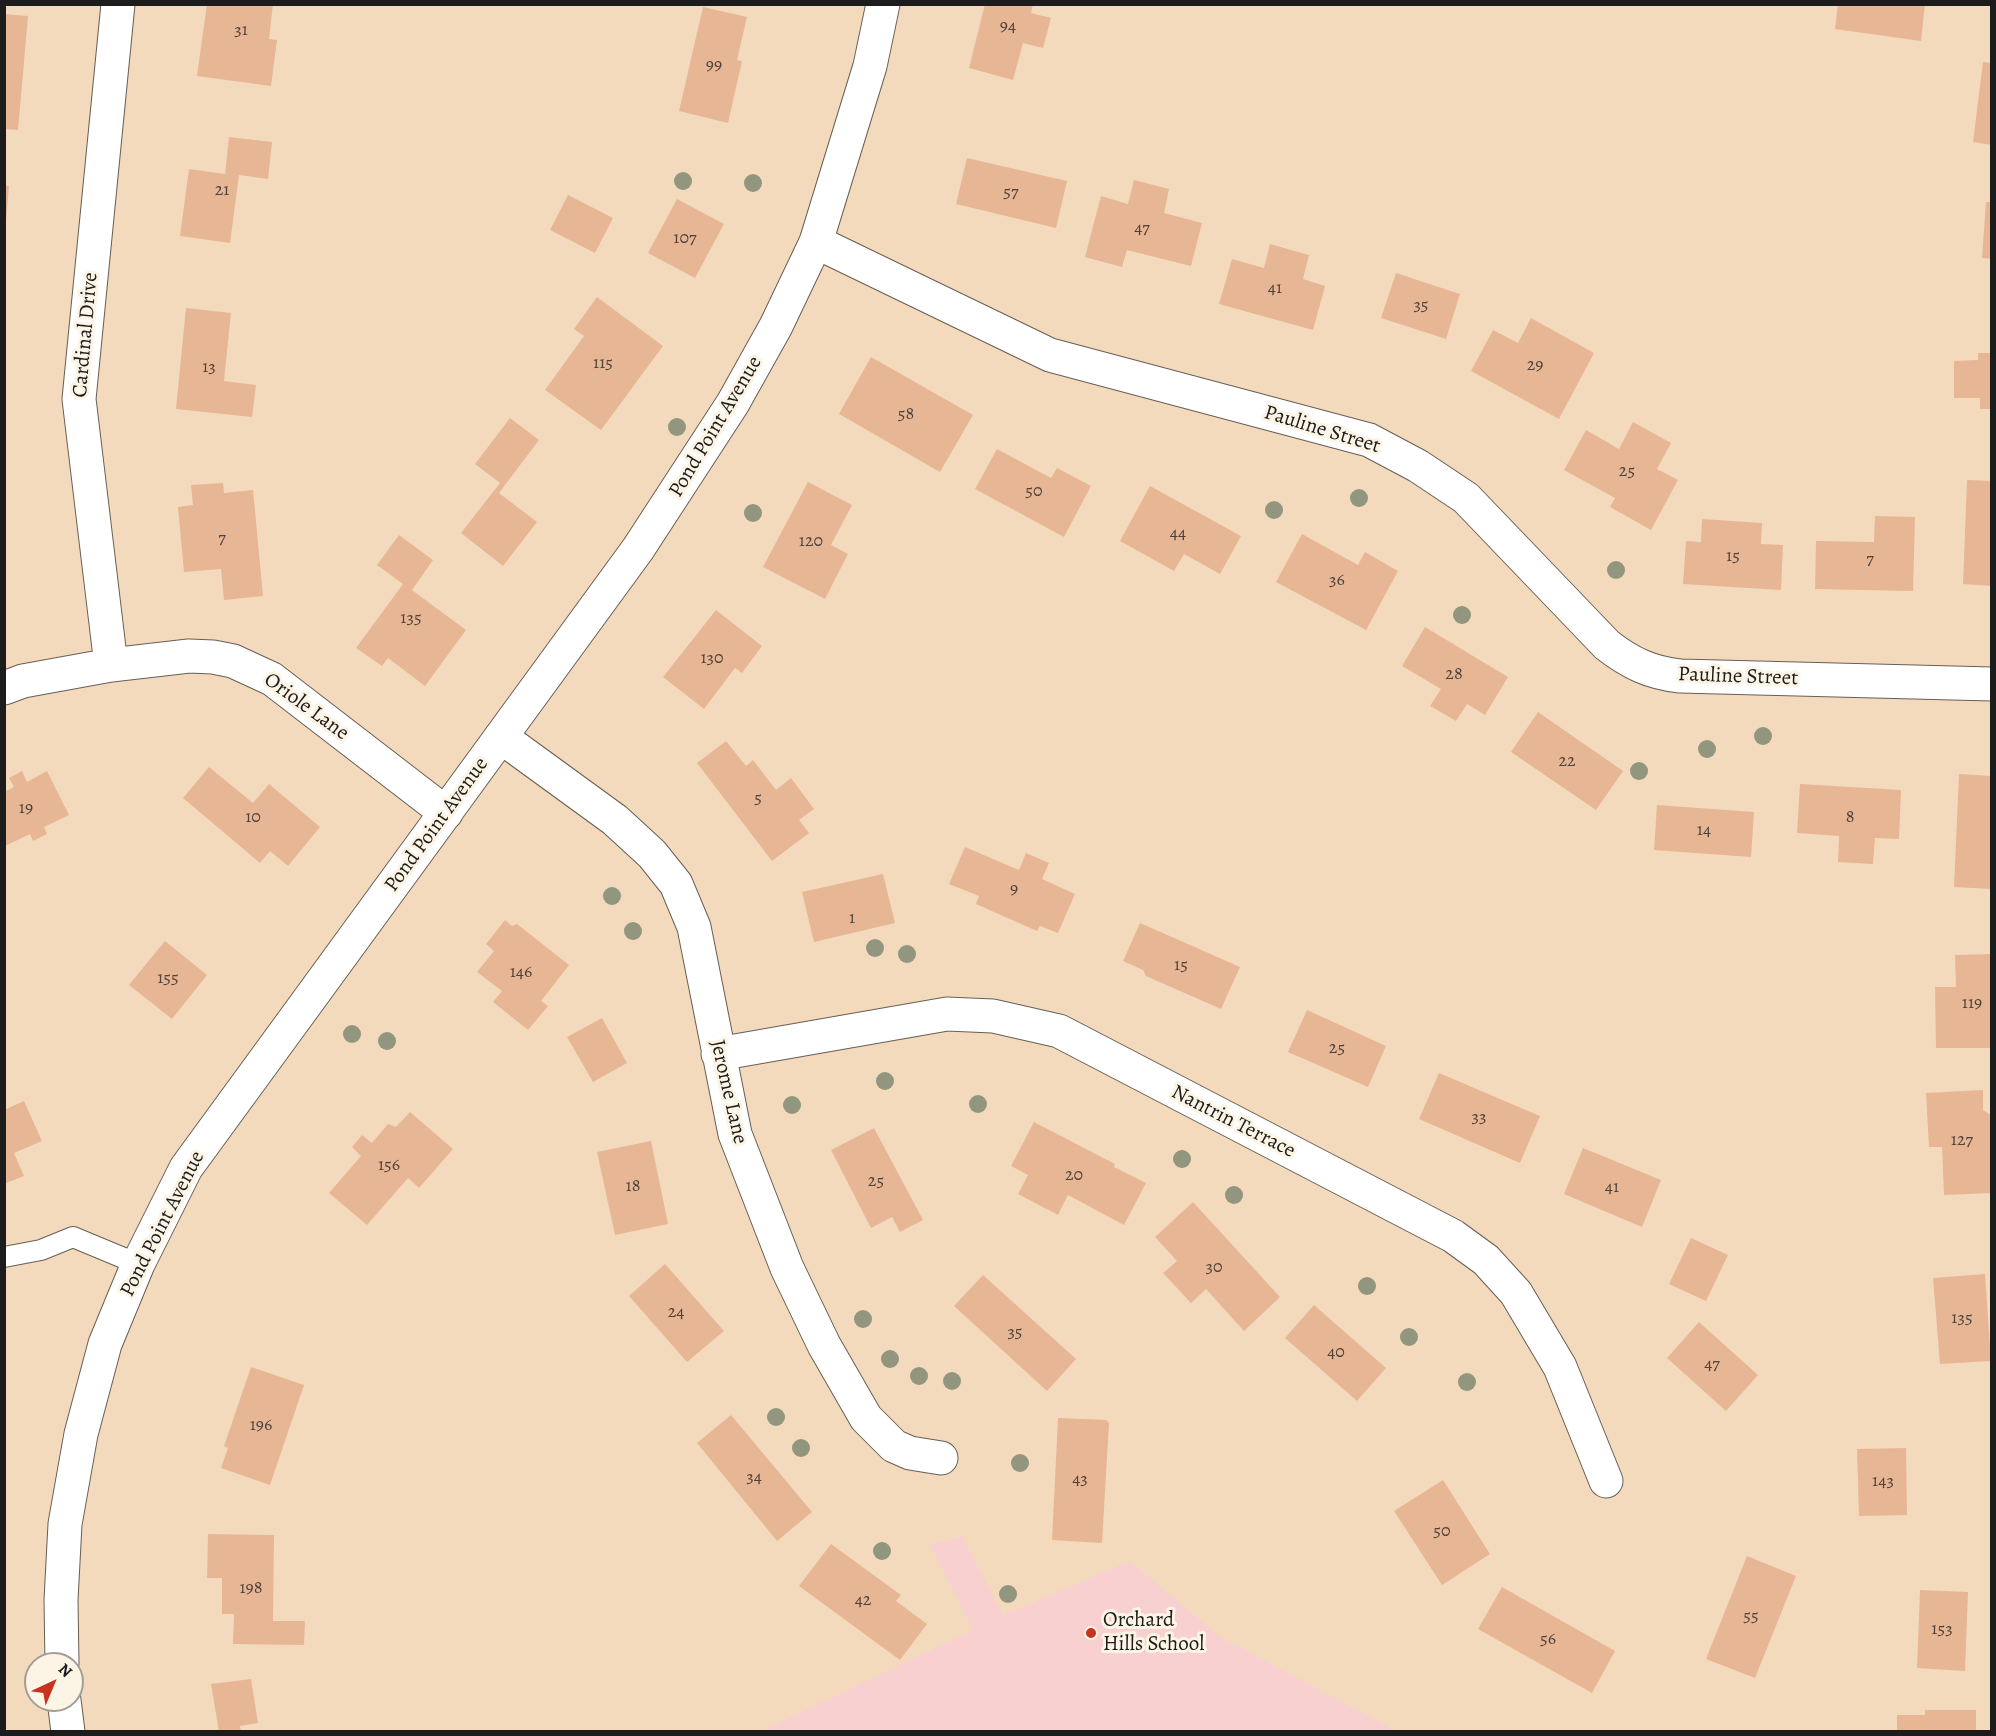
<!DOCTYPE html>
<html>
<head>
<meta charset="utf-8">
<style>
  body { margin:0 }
  #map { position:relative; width:1996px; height:1736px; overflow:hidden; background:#f4dabd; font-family:Alegreya,serif }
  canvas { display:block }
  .frame { position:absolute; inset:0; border:6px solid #1c1c1c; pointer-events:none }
  .north { position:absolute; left:24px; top:1652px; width:60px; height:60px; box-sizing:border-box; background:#fcf5e5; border:2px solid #a29e95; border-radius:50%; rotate:44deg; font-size:16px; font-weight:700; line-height:24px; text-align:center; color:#1c1c1c }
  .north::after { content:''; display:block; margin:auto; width:21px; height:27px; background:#c8321e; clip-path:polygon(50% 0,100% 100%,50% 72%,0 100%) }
</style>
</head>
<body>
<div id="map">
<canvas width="1996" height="1736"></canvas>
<div class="frame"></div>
<div class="north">N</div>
</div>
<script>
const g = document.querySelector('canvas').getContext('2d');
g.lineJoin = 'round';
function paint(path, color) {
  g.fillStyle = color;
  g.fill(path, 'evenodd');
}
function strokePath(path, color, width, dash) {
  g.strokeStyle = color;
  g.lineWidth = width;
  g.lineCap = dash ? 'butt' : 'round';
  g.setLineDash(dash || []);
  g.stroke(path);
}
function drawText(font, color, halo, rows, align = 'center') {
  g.font = font + ' Alegreya,serif';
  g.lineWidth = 6;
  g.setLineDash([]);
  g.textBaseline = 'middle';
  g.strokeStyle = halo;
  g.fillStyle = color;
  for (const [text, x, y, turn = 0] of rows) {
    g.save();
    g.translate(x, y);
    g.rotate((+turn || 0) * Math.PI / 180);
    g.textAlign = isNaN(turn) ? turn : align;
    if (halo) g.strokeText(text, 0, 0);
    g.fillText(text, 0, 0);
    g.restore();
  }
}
const built = new Path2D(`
  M962 1536 1003 1615 1130 1561 1219 1636 1397 1731H762L973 1630 930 1545Z`);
const building = new Path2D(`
  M207 4H273L269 39 277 40 271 86 197 76Z
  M985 4H1033L1031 13 1051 18 1043 48 1023 43 1013 80 969 68Z
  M1838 4H1925L1921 41 1835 29Z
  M703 7 747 17 737 60 742 61 728 123 679 111Z
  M4 14 28 16 18 130 4 129Z
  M1983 62 1992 63V145L1973 142Z
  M229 137 272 142 268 179 239 175 230 243 180 236 189 169 225 174Z
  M967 158 1067 181 1056 228 956 204Z
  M1134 180 1169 189 1164 213 1202 223 1191 266 1127 250 1122 267 1085 257 1101 196 1128 204Z
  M4 185 9 186 6 221H4Z
  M568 195 613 218 595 253 550 230Z
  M677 199 724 224 695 278 648 253Z
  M1986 202H1992V259L1982 258Z
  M1270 244 1309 255 1303 279 1325 286 1313 330 1219 304 1232 259 1264 268Z
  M1396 273 1460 294 1446 339 1381 318Z
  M597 297 663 346 601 430 545 390 584 336 574 329Z
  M186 308 231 313 224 381 256 385 252 417 176 409Z
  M1531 318 1594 353 1559 419 1471 371 1493 330 1518 343Z
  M1978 353H1992V409H1980V398H1954V361L1978 360Z
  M871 357 973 415 940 472 839 414Z
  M510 418 539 440 499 493 537 522 503 566 461 533 500 483 475 464Z
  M1633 422 1671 443 1657 469 1678 480 1651 530 1610 507 1615 498 1564 470 1586 430 1619 449Z
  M997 449 1051 478 1057 468 1091 486 1064 537 975 489Z
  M1967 480 1992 481V586L1963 584Z
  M808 482 852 505 831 545 848 554 825 599 763 567Z
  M223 483 224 493 253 490 263 596 224 600 221 569 184 572 178 507 193 505 191 485Z
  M1150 486 1241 536 1220 574 1184 554 1174 571 1120 541Z
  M1875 516 1915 517 1913 591 1815 589 1816 541 1874 542Z
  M1702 519 1762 523 1761 544 1783 545 1781 590 1683 584 1686 541 1701 542Z
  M1302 534 1358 565 1365 552 1398 571 1366 630 1276 582Z
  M399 535 433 560 412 590 466 630 425 686 388 658 382 666 356 648 403 584 377 565Z
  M716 610 762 646 742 673 735 668 704 709 663 677Z
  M1425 627 1508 677 1485 715 1467 704 1456 721 1430 706 1441 689 1402 666Z
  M1538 712 1623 771 1596 810 1511 752Z
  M726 741 746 766 753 760 776 790 791 778 814 809 799 820 809 833 772 861 697 763Z
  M209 767 253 803 269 784 320 827 288 866 270 851 260 863 183 798Z
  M22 771 27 782 47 771 69 815 44 827 47 834 33 841 30 834 5 846 4 792 14 787 9 778Z
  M1959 774 1992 776V889L1954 887Z
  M1800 784 1901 790 1899 839 1875 838 1873 864 1838 862 1839 836 1797 833Z
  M1657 805 1754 812 1751 857 1654 850Z
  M965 847 1019 870 1026 853 1049 863 1042 879 1075 894 1058 933 1040 926 1037 931 976 904 979 896 949 884Z
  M883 874 895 923 814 942 802 892Z
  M505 920 512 926 517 924 569 965 541 1001 548 1006 528 1030 493 1002 502 991 477 972 494 951 486 944Z
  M1140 923 1240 967 1221 1009 1146 976 1143 970 1123 961Z
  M165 941 207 975 172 1019 129 985Z
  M1992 954V1048H1936L1935 987H1956L1955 955Z
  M1307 1010 1386 1046 1368 1087 1288 1052Z
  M602 1018 627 1063 593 1082 567 1037Z
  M1439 1073 1540 1116 1520 1163 1419 1119Z
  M1983 1090V1110L1992 1116V1193L1944 1195 1942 1147H1929L1926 1093Z
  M24 1101 42 1141 14 1153 24 1176 4 1184V1110Z
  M410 1112 453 1149 419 1188 408 1178 367 1225 329 1193 361 1156 352 1147 362 1135 372 1143 388 1124 396 1127Z
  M1034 1122 1115 1164 1114 1167 1146 1183 1124 1225 1068 1195 1058 1215 1018 1194 1028 1175 1011 1166Z
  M874 1128 923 1220 900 1232 892 1217 871 1228 831 1150Z
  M651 1141 668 1224 615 1235 597 1152Z
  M1583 1148 1661 1180 1642 1227 1564 1194Z
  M1193 1202 1280 1297 1244 1331 1206 1289 1191 1303 1163 1273 1177 1261 1155 1237Z
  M1691 1238 1728 1255 1706 1301 1669 1284Z
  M665 1264 724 1331 687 1362 629 1296Z
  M1985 1274 1991 1361 1940 1364 1933 1278Z
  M983 1275 1076 1359 1047 1391 954 1306Z
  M1314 1305 1386 1368 1357 1401 1285 1338Z
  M1699 1322 1758 1375 1726 1411 1667 1358Z
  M251 1367 304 1385 270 1485 221 1468 228 1448 224 1446Z
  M731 1415 812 1512 777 1541 697 1443Z
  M1058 1418 1106 1420 1109 1423 1102 1543 1052 1540Z
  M1906 1448 1907 1515 1859 1516 1857 1449Z
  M1443 1480 1490 1554 1442 1585 1394 1511Z
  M208 1534 274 1535 273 1621H305L304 1645 233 1644 234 1614H222V1578H207Z
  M831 1544 901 1595 896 1601 927 1624 900 1660 799 1586Z
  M1747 1556 1796 1576 1755 1678 1706 1659Z
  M1502 1587 1615 1651 1592 1693 1478 1629Z
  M1920 1590 1968 1592 1965 1671 1917 1668Z
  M251 1679 258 1723 240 1726 241 1732H219L211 1684Z
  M1925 1710H1976V1732H1897V1715H1925Z`);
const lane = new Path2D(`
  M4 1257 41 1250 73 1237 138 1264`);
const street = new Path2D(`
  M816 242 1050 355 1369 440 1418 466 1466 498 1607 645C1630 663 1651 673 1680 676L1992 684
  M111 665 79 399 118 4
  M4 688 23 681 111 665 189 656 213 657 233 661 272 679 446 813
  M501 737 615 820 652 854 676 884 694 927 735 1134 787 1268 824 1345 866 1418 894 1446 910 1453 941 1458
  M718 1054 947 1014 993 1016 1059 1031 1453 1236 1486 1260 1516 1293 1560 1367 1606 1481`);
const secondary = new Path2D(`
  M62 1664 61 1600 65 1524 81 1434 105 1344 138 1264 186 1168 638 549 733 403 776 326 816 242 870 66 883 4
  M64 1700 68 1732`);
const trees = [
  [683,181],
  [753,183],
  [677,427],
  [1359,498],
  [1274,510],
  [753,513],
  [1616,570],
  [1462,615],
  [1763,736],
  [1707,749],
  [1639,771],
  [612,896],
  [633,931],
  [875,948],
  [907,954],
  [352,1034],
  [387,1041],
  [885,1081],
  [978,1104],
  [792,1105],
  [1182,1159],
  [1234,1195],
  [1367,1286],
  [863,1319],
  [1409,1337],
  [890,1359],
  [919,1376],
  [952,1381],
  [1467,1382],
  [776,1417],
  [801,1448],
  [1020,1463],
  [882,1551],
  [1008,1594]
];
const markers = [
  [1091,1633,6,"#c8321e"]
];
const numberNames = [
  ["94",1008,27],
  ["31",241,31],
  ["99",714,66],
  ["21",222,191],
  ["57",1011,193],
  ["47",1142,229],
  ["107",685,239],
  ["41",1275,289],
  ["35",1421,306],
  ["115",603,364],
  ["29",1535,366],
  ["13",209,368],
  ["58",906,415],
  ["25",1627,472],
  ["50",1034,492],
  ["44",1178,534],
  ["7",222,539],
  ["120",811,542],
  ["15",1733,557],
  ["7",1870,560],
  ["36",1337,581],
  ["135",411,619],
  ["130",712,659],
  ["28",1454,675],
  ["22",1567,762],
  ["5",758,799],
  ["19",26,809],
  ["10",253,818],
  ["8",1850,818],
  ["14",1704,831],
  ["9",1014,890],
  ["1",852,919],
  ["15",1181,966],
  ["146",521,973],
  ["155",168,979],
  ["119",1972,1004],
  ["25",1337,1049],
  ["33",1479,1118],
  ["127",1962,1141],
  ["156",389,1166],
  ["20",1074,1176],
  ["25",876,1182],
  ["18",633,1187],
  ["41",1612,1188],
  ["30",1214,1268],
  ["24",676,1313],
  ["135",1962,1319],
  ["35",1015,1333],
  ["40",1336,1353],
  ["47",1712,1365],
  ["196",261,1426],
  ["34",754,1478],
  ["43",1080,1480],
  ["143",1883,1482],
  ["50",1442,1532],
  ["198",251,1589],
  ["42",863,1601],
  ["55",1751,1617],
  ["153",1942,1630],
  ["56",1548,1640]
];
const streetNames = [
  ["Cardinal Drive",86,335,-85],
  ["Pond Point Avenue",716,427,-59],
  ["Pauline Street",1322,430,17],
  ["Pauline Street",1738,677,2],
  ["Oriole Lane",306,707,36],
  ["Pond Point Avenue",437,825,-54],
  ["Jerome Lane",728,1092,77],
  ["Nantrin Terrace",1233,1122,27],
  ["Pond Point Avenue",163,1224,-63]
];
const poiNames = [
  ["Orchard",1103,1621],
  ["Hills School",1103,1645]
];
paint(built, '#f7d0cf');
paint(building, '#e7b695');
strokePath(lane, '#685e54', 22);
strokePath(street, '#685e54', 35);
strokePath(secondary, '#685e54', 35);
strokePath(lane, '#fff', 20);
strokePath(street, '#fff', 33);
strokePath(secondary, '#fff', 33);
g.fillStyle = '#92967e';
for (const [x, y] of trees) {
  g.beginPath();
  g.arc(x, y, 9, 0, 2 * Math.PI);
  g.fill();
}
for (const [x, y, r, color] of markers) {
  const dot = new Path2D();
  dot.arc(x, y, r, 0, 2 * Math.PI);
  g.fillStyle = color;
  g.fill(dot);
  strokePath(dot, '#fcf5e5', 2);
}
drawText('18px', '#4f423a', null, numberNames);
drawText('21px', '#1c1c1c', '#fcf5e5', streetNames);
drawText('21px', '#1c1c1c', '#fcf5e5', poiNames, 'left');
</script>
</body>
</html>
